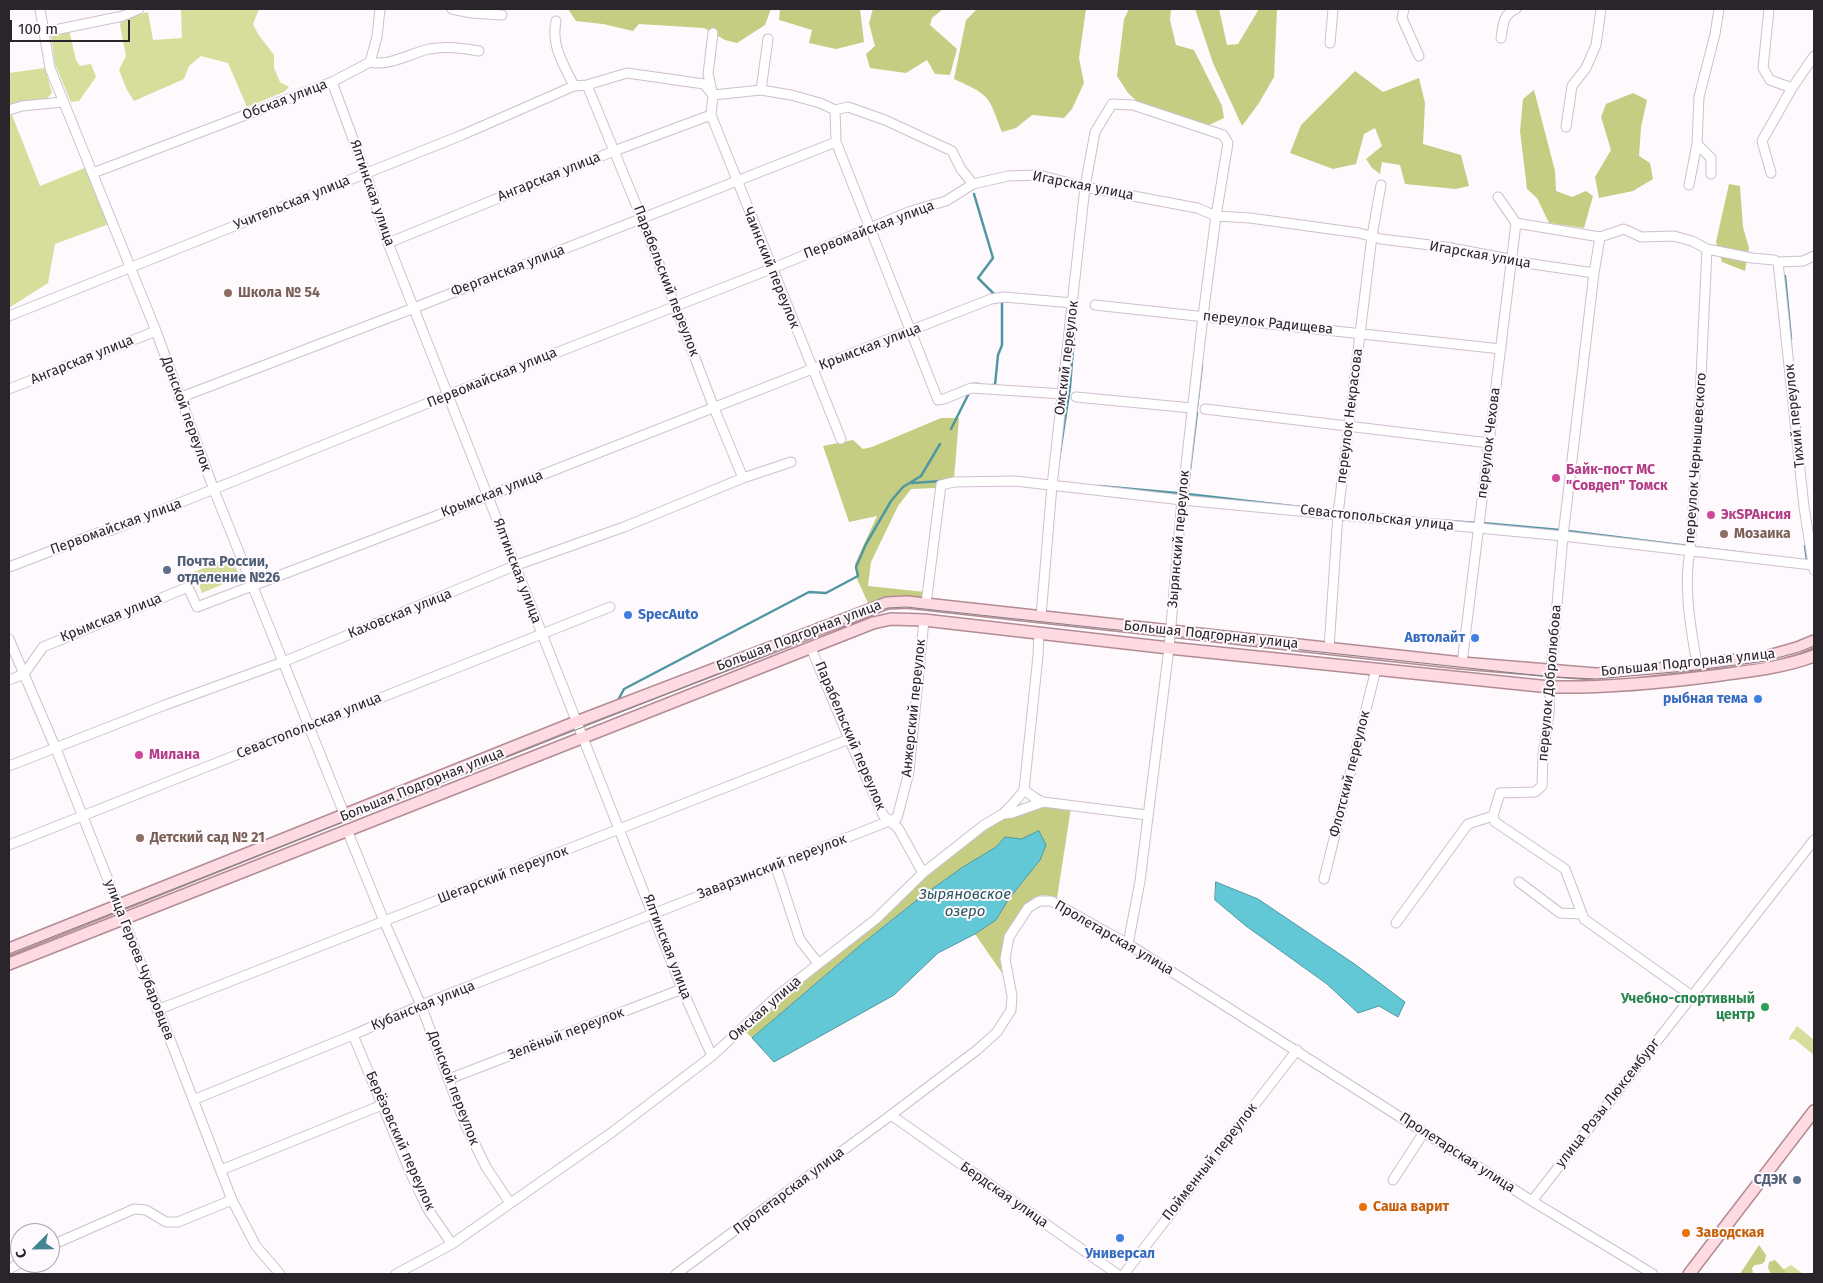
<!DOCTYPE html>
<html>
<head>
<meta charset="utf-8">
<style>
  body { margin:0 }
  #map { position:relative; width:1823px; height:1283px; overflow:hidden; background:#fdf9fd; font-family:"Fira Sans",sans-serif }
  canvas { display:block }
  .frame { position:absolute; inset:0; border:10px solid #2a242b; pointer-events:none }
  .north { position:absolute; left:10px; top:1223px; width:50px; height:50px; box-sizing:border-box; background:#fdf9fd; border:1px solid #a9a4a9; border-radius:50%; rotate:247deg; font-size:14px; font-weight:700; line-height:20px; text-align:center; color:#2a242b }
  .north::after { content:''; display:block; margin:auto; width:18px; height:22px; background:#408791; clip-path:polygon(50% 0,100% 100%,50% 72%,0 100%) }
  .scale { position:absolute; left:10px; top:20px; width:120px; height:22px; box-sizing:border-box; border:2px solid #2a242b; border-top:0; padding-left:6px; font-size:15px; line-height:18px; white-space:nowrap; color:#2a242b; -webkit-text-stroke:4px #fdf9fd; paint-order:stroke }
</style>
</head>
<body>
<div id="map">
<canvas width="1823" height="1283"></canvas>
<div class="frame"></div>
<div class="north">С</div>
<div class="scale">100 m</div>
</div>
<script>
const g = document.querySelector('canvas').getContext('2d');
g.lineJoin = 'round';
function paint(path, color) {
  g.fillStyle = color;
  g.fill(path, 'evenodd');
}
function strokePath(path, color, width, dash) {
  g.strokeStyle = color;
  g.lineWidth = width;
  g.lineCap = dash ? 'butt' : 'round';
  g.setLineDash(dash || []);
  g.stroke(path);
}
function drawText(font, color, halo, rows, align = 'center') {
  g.font = font + ' "Fira Sans",sans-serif';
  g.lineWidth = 4;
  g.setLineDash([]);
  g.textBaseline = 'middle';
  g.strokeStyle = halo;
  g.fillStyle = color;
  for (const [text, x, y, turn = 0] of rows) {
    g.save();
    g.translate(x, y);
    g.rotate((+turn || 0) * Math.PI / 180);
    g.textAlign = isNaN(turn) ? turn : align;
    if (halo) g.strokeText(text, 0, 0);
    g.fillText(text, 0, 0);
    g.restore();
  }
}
const green = new Path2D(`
  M181 9H259L253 24 258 34 274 55V68L280 82 289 87 284 92 247 107 228 63 201 56 189 66 184 79 134 101 127 90 119 70 126 56 120 25 121 20 148 12 153 40 182 38Z
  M69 30 76 60 80 66 91 64 96 77 79 101 71 102 55 64 51 34Z
  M45 68 52 93 45 100 9 106V73Z
  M12 115 40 186 87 167 109 224 55 244 48 283 9 308V116Z
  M231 557 240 577 202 593 194 572Z
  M1797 1026 1814 1040V1055L1794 1039 1789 1040 1790 1036Z
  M1791 1265 1803 1274H1775Z`);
const forest = new Path2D(`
  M568 9H771L765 25 737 43 725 40 704 28 639 24 633 31 603 24 576 21Z
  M780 9H860L864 42 836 49 809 43 812 30 779 20Z
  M873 9H943L932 18 930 25 957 49 950 75 935 74 927 60 906 73 870 68 866 54 875 46 869 23Z
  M977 9H1086L1079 58 1084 83 1072 109 1064 118 1032 115 1016 128 1002 132C988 95 991 96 954 79L966 20Z
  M1129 9H1171L1170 20 1176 45 1194 50 1222 106 1224 118 1207 126 1140 104 1128 93 1117 76 1124 19Z
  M1195 9H1219L1227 45 1238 44 1259 9H1277L1274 77 1259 103 1242 126 1213 63Z
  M1355 71 1383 92 1419 78 1425 103 1423 144 1461 155 1469 186 1456 189 1405 184 1400 165 1382 162 1380 174 1372 168 1366 159 1382 146 1375 128 1364 134 1356 164 1333 169 1290 153 1301 125Z
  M1534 90 1555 171 1556 191 1572 197 1586 191 1593 196 1584 228 1549 223 1537 198 1527 189 1520 131 1523 99Z
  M1633 93 1647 100 1641 127 1639 156 1650 163 1653 179 1633 191 1599 198 1595 177 1611 150 1601 117 1606 104Z
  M1729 184 1740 186 1743 227 1749 248 1745 271 1722 262 1716 242Z
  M941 418H959L954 479 935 488 911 489 898 506 871 562 868 586 925 592 924 602 886 599 868 603 857 579 855 564 877 516 849 522 823 446 853 440 863 449 872 447Z
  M1044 805 1071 808 1057 898C1052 896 1043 894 1038 896 1028 899 1007 928 1004 938 1001 950 1001 961 1002 973L975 934 996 920 1008 900 1040 860 1021 839 1005 837 996 847 963 867 922 896 862 944 752 1038 745 1031 924 875 987 826 1002 818Z
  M1759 1245 1766 1255 1765 1261 1762 1264 1755 1265 1752 1268 1753 1274H1740Z
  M1775 1260 1786 1272 1785 1274H1771L1768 1268 1769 1262Z`);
const water = new Path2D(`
  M1039 831 1046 845 1040 860 1008 900 996 920 975 934 938 953 894 995 774 1062 752 1038 862 944 922 896 963 867 996 847 1005 837 1021 839Z
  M1216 882 1258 899 1356 965 1405 1002 1398 1017 1379 1006 1358 1013 1327 984 1246 926 1215 900Z`);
const stream = new Path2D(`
  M974 194 993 258 978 278 994 294
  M1785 276 1791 339
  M972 384H979
  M992 385H995L998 355 1002 345V301
  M1197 407 1202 365
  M1197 412 1187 494 1309 508
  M951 429 969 393
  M1059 459 1070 387 1077 296
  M912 483 942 481
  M1099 486 1177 493
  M1437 520 1476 523
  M1482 523 1560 530
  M1568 531 1688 546
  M1693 547 1743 553
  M1805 560H1807L1805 546 1808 544
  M617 702 624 689 809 592 826 593 858 576 856 567 866 544 891 501 903 487 921 476 940 444`);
const minor = new Path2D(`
  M40 9 50 68 156 331 214 490 345 816
  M452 9 471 13 502 15
  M1404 9 1402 18 1419 56
  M1769 9 1763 68 1770 80 1792 88
  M556 21C551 46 563 63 574 86
  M45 32 123 16 139 9
  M713 33 708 74 713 95 711 115 841 439
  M1501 38C1503 25 1503 14 1516 9
  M1330 43 1333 9
  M370 62 377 37 380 9
  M332 82 366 174 388 243 682 989 712 1056
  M587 85 642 219 714 408 743 478
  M761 90 768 39
  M9 110 22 106 63 102
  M835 110 836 142 938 400 944 399 971 388 1063 394
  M1566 127 1572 86 1586 68 1596 45 1601 9
  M93 173 332 82 370 62C389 67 411 53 429 49 447 46 462 48 479 51
  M1771 173 1762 141 1792 88 1814 56
  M1711 174V158L1697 144 1699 97 1715 34 1719 9
  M1689 185 1697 144
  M1498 197 1516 223 1600 237 1624 229 1641 237 1674 236 1692 241 1707 249 1752 258 1774 260 1778 262 1803 261 1814 256
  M1600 237 1594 273 1563 536 1551 672 1549 714 1543 754 1542 786 1535 792 1500 793 1493 816 1495 822 1565 869 1584 919 1692 996
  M388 243 614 151 711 115
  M1778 262 1804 507 1814 570
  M1095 305 1501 349
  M9 316 462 135 574 86 587 85 627 73 704 84 713 95 761 90 791 95 820 103 835 110 848 107 885 120 952 151 961 169 973 184 1008 176 1039 175 1085 187 1197 208 1216 216 1250 218 1359 233 1381 239 1446 247 1504 258 1512 261 1594 273
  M9 389 156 331
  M1076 397 1192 408
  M179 398 414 308 836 142
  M1205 409 1489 443
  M9 567 98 533 112 530 448 395 771 269 911 211 946 201 973 184
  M926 604 941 485 954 482 1015 481 1182 500 1563 536 1812 565
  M1041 616 1052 486 1085 187 1095 132 1112 104 1133 105 1223 135 1228 143 1216 216 1203 316 1182 500 1169 648 1140 881 1128 944
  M1039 633 1038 656 1024 790 1035 798 1043 802
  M9 639 56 749 120 910 232 1200 256 1246 280 1274
  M811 648 849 739 883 815 898 828 923 873
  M1329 648 1338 514 1372 236 1381 185
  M1462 663 1516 223
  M1697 665C1691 628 1683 588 1690 551L1700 399 1707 249
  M9 680 24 674 43 647 188 587 197 607 488 496 991 299 1004 297 1073 303
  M9 766 165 705 283 662 514 566 624 527 743 478 791 462
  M1003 814 1018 798 1024 790
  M347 830 384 921 421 1005 465 1124 486 1167 510 1203
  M9 845 610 607
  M776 867 800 940 818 963
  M1324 879 1376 669
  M1519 882 1560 913 1582 914
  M1396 923 1468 824 1493 816
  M157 1010 849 739
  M353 1035 411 1174 427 1208 452 1244
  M449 1079 682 989
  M193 1100 353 1035 421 1005 897 818 909 772 924 620
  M891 1115 1117 1274
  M221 1170 382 1105
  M1393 1180 1424 1132
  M1532 1201 1814 840
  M50 1246 134 1209 146 1210 166 1222H178L232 1200
  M9 1269 20 1263
  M396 1274 452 1244 611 1133 712 1056 776 997 876 919 923 873 984 825 1003 814 1012 813 1043 802 1147 815
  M676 1274 891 1115 977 1050 997 1032 1011 1010 1012 996 1005 959 1009 937 1028 908 1039 901H1051L1128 944 1532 1201 1653 1274
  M1124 1274 1297 1050`);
const major = new Path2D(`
  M9 949 576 722 887 603 907 602 1462 663 1596 674 1632 672 1765 657 1797 648 1814 641
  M9 964 873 623 891 619 924 620 1169 648 1550 687C1605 688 1659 683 1713 676 1748 671 1782 668 1814 656
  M1689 1274 1814 1111`);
const tram = new Path2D(`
  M9 954 869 614 888 608 906 607 1551 677 1596 679 1697 670 1766 661 1799 652 1814 646`);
const markers = [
  [228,293,5,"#8d6e63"],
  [1556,478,5,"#d1479c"],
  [1711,515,5,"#d1479c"],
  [1724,534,5,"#8d6e63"],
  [167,570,5,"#5c6f8a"],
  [628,615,5,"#3f7fe0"],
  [1475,638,5,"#3f7fe0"],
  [1758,699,5,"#3f7fe0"],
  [139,755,5,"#d1479c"],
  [140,838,5,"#8d6e63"],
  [1765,1007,5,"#2e9e5b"],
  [1797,1180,5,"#5c6f8a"],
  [1363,1207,5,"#e8710a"],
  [1686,1233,5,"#e8710a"],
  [1120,1238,5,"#3f7fe0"]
];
const streetNames = [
  ["Обская улица",285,100,-21],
  ["Ангарская улица",549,177,-22],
  ["Игарская улица",1083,186,11],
  ["Ялтинская улица",372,193,71],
  ["Учительская улица",292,203,-22],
  ["Первомайская улица",869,230,-21],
  ["Игарская улица",1480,255,10],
  ["Чаинский переулок",771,268,68],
  ["Ферганская улица",508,271,-21],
  ["Парабельский переулок",666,281,69],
  ["переулок Радищева",1268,323,6],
  ["Крымская улица",870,347,-21],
  ["Омский переулок",1067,358,-83],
  ["Ангарская улица",82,360,-22],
  ["Первомайская улица",492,378,-22],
  ["Донской переулок",186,414,70],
  ["переулок Некрасова",1350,416,-83],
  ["Тихий переулок",1795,416,-96],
  ["переулок Чехова",1489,443,-83],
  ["переулок Чернышевского",1696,458,-86],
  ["Крымская улица",492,494,-21],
  ["Севастопольская улица",1377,518,6],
  ["Первомайская улица",116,527,-20],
  ["Зырянский переулок",1179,539,-85],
  ["Ялтинская улица",517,571,69],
  ["Каховская улица",400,614,-22],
  ["Крымская улица",111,618,-22],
  ["Большая Подгорная улица",1211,635,6],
  ["Большая Подгорная улица",799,636,-21],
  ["Большая Подгорная улица",1688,663,-6],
  ["переулок Добролюбова",1550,683,-85],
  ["Анжерский переулок",914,708,-84],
  ["Севастопольская улица",309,726,-22],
  ["Парабельский переулок",850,736,67],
  ["Флотский переулок",1350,774,-76],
  ["Большая Подгорная улица",422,785,-22],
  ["Заварзинский переулок",772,867,-21],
  ["Шегарский переулок",503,875,-21],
  ["Пролетарская улица",1114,938,30],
  ["Ялтинская улица",667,947,69],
  ["улица Героев Чубаровцев",139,960,69],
  ["Кубанская улица",423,1006,-22],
  ["Омская улица",765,1009,-41],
  ["Зелёный переулок",566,1034,-21],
  ["Донской переулок",453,1088,69],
  ["улица Розы Люксембург",1608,1103,-52],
  ["Берёзовский переулок",400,1141,66],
  ["Пролетарская улица",1457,1153,33],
  ["Пойменный переулок",1210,1162,-52],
  ["Пролетарская улица",789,1191,-37],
  ["Бердская улица",1004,1195,35]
];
const educationNames = [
  ["Школа № 54",238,293],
  ["Мозаика",1734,534],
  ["Детский сад № 21",150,838]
];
const hotelNames = [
  ["Байк-пост MC",1566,470],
  ["\"Совдеп\" Томск",1566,486],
  ["ЭкSPAнсия",1721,515],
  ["Милана",149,755]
];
const serviceNames = [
  ["Почта России,",177,562],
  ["отделение №26",177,578],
  ["СДЭК",1787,1180,"right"]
];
const shopNames = [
  ["SpecAuto",638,615,"left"],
  ["Автолайт",1465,638],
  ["рыбная тема",1748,699],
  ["Универсал",1120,1254,"center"]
];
const leisureNames = [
  ["Учебно-спортивный",1755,999],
  ["центр",1755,1015]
];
const foodNames = [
  ["Саша варит",1373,1207],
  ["Заводская",1696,1233]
];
const waterNames = [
  ["Зыряновское",965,895],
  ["озеро",965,912]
];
paint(green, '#d5de9b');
paint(forest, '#c5cd83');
paint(water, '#62c8d5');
strokePath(water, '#5197a2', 1);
strokePath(stream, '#5197a2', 2.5);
strokePath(minor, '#cebfd0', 11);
strokePath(major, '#b38b95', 14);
strokePath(minor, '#fff', 9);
strokePath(major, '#fedae2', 11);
strokePath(tram, '#847f85', 1);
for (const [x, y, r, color] of markers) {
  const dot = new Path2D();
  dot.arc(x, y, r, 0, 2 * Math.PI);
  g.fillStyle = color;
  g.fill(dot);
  strokePath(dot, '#fdf9fd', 2);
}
drawText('14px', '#2a242b', '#fdf9fd', streetNames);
drawText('bold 14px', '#785e54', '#fdf9fd', educationNames, 'left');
drawText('bold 14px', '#b23c85', '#fdf9fd', hotelNames, 'left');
drawText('bold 14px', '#4e5e75', '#fdf9fd', serviceNames, 'left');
drawText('bold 14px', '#366cbe', '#fdf9fd', shopNames, 'right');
drawText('bold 14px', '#27864d', '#fdf9fd', leisureNames, 'right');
drawText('bold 14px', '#c56008', '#fdf9fd', foodNames, 'left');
drawText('italic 15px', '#29565c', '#fdf9fd', waterNames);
</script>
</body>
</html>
